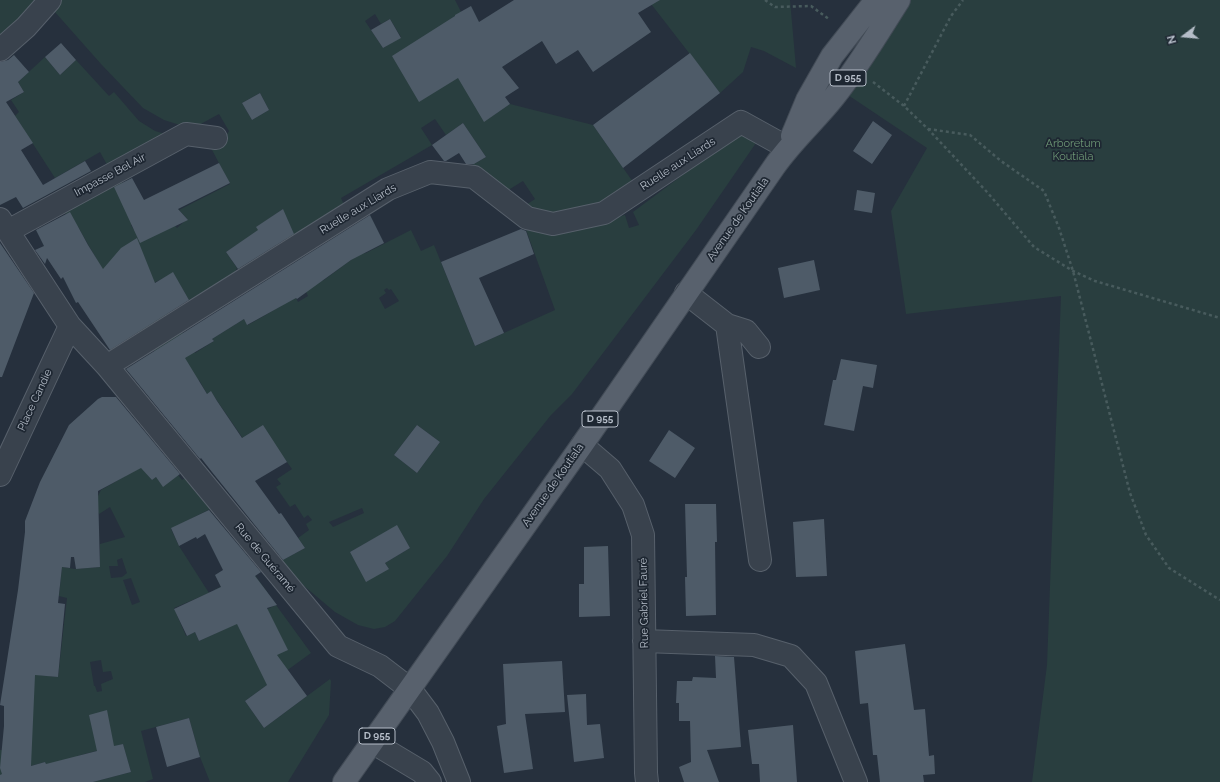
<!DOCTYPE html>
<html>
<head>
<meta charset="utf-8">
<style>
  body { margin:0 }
  #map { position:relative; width:1220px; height:782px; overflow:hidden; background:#26303d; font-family:Raleway,sans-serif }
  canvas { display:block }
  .north { position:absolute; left:1164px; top:16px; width:40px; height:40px; -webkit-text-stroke:3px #1e2732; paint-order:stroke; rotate:254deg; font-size:11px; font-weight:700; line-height:16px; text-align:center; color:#b5bdc8 }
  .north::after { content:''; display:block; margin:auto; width:14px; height:18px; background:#b5bdc8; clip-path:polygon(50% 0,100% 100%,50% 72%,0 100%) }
</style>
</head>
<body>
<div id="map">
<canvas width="1220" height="782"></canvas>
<div class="north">N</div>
</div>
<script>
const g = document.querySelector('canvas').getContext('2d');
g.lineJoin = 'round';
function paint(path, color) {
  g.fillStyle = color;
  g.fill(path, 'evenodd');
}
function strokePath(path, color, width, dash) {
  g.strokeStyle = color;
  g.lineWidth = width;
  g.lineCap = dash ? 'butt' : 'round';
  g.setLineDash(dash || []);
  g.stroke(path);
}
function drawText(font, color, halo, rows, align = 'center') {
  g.font = font + ' Raleway,sans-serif';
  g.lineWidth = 3.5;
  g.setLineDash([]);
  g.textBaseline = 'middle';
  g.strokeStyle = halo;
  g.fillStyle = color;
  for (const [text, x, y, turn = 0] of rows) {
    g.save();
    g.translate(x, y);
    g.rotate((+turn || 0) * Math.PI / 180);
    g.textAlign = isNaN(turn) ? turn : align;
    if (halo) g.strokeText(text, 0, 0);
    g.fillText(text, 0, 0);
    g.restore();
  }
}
const green = new Path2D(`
  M0 0H42L0 44Z
  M50 0H455L505 98 485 111 489 118 510 104 593 125 633 182 600 203 551 215 526 205 535 199 523 181 505 192 469 167 486 157 463 123 446 135 435 119 421 128 432 145 341 198 345 207 289 242 277 224 283 209 257 227 259 231 226 252 237 268 233 276 189 300 173 273 152 284 169 313 138 333 101 272 96 258 78 227 76 229 61 207 128 170 131 177 122 182 131 197 138 221 131 225 134 230 170 220 177 228 187 219 179 210 230 184 211 148 224 140 229 131 219 114 197 126 186 127 164 120 143 108 101 64 47 3ZM375 14 381 24 390 19 401 37 383 48 365 21ZM260 93 269 110 252 120 242 103Z
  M648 0H790L796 68 764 51 751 47 743 72 720 93Z
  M904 0H1220V782H1032L1047 665 1061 296 906 314 891 211 927 148 842 91Z
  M45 57 60 75 76 60 109 96 114 92 139 121 155 131 172 136 110 170 100 152 55 178 15 116 19 112 11 100 24 92 18 82Z
  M741 134 756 143 696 230 572 394 551 415 484 499 447 556 395 621 385 627 374 629 358 625 335 612 291 575 281 561 305 548 298 538 309 530 306 524 312 520 308 515 304 518 295 504 290 507 276 487 281 484 277 479 292 469 284 458 244 440 211 392 207 394 199 380 190 385 163 361 149 346 179 328 195 353 214 341 212 339 244 319 248 325 281 306 291 288 298 302 308 296 303 285 324 280 359 254 366 253 411 230 421 251 434 245 475 346 555 310 525 227 581 228 625 215 629 228 639 225 633 212 735 136ZM387 288 389 290 391 289 399 301 385 309 379 298 386 293 384 290ZM417 425 440 442 417 473 394 455ZM362 508 364 513 333 527 329 522ZM397 526 410 548 385 563 389 569 350 552Z
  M141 467 152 480 156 477 163 486 178 475 182 480 185 478 210 509 171 529 179 546 209 593 174 608 186 636 195 632 199 641 231 626 214 590 252 571 268 593 259 613 276 605 311 653 245 701 264 728 330 679 331 681 329 715 288 782H210L200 757 189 718 141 731 153 779 145 782H93L131 772 123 744 77 756 84 782H51L45 762 2 774 0 782V750H2L31 674 58 677 67 598 59 596 62 567 75 569 100 567V544L125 537 110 507 99 514 94 504 101 490ZM122 558 127 573 122 577 111 578 109 566H118L117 560ZM131 578 140 602 132 605 123 580ZM101 660 103 672 111 671 113 679 101 684 102 691 97 692 95 686H94L90 662Z`);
const building = new Path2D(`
  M514 0H660L638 13 651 32 593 72 578 50 556 64 542 41 502 67 519 88 505 97 510 104 484 122 458 78 419 102 392 56 455 16V15L471 6 479 22Z
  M390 19 401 38 383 48 371 30Z
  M61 43 76 60 60 75 45 57Z
  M690 53 720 93 623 168 593 125Z
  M14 55 29 72 18 82 24 92 6 102 33 143 21 150 43 185 85 161 91 171 23 208 16 197 0 205V62L8 60Z
  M260 93 269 110 252 120 242 103Z
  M873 121 892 135 872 164 853 151Z
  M463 123 486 157 474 164H466L459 153 446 161H444L432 145Z
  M219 163 230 183 178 209 188 220 140 243 114 187 132 178 144 200Z
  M857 190 875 193 872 213 854 210Z
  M283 209 294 234 238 269 226 252 258 230 256 227Z
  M70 212 88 245 103 269 121 248 137 238 155 283 173 272 189 300 110 350 78 302 76 303 63 277 61 279 47 258 45 264 35 250 44 246 36 230Z
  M370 215 384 243 351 260 297 299 296 298 247 325 244 319 212 339 214 341 185 358 207 394 211 391 217 401 242 438 263 425 287 462 255 481 279 514 281 513 305 548 283 560 212 472 201 458 200 459 126 369Z
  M521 229 526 231 534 254 479 278 504 333 475 346 441 262Z
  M0 243 34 293 2 377H0Z
  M814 260 820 290 784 298 778 268Z
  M841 359 877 365 873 388 863 386 854 431 824 425 833 380H836Z
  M102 397H116L180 474 163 487 156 477 152 480 141 468 98 491 100 567 76 569 74 557H71L70 568 62 567 58 603 65 604 58 677 35 675 31 766 45 762 46 764 97 751 89 715 107 710 114 746 123 744 131 772 93 782H0V775L2 774 0 768 4 726V706L0 705 18 590 25 532V521L40 482 69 425 98 399Z
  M417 425 440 442 417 473 394 455Z
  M669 430 695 448 675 478 649 461Z
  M685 504H716L717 542H715L716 615 686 616 685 577H687Z
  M209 510 261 572 255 576 277 605 267 608 288 650 277 655 307 696 264 728 245 701 267 685 237 624 199 641 195 632 187 636 174 609 221 587 215 575 223 570 205 534 197 539 196 537 179 546 171 528Z
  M824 519 827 576 796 577 793 522Z
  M397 525 410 548 385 563 389 569 366 582 350 552Z
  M608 546 610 616 579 617V584H584V547Z
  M905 644 914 710 925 709 929 756 934 755 935 774 923 775 924 782H880L877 755H873L868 703 860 704 855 651Z
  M715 656 734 657 741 747 707 750 719 782H684L679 767 691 762 690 721H679V703H676L677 681H692L693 677 716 678Z
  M562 661 565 712 525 714 533 769 504 773 497 726 506 724 503 664Z
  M586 694 587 725 600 724 604 758 574 762 567 695Z
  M189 718 200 757 167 767 156 727Z
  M793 725 797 782H760L759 764H752L748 730Z`);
const path = new Path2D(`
  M765 0 775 7 811 6 829 19
  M873 82 904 106 928 129 987 192 1034 247 1073 271 1095 281 1220 318
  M904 106 951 16 963 0
  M928 129 970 135 1001 161 1044 191 1059 228 1073 271 1130 493 1146 535 1169 568 1220 600`);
const street = new Path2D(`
  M0 50 26 27 50 0
  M0 219 70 326 107 366 338 646 380 666 410 689 428 713 443 742 459 782
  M8 231 186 134 216 138
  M686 293 727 325 760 560
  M727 325 746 331 759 347
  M107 366 388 189 430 172 474 177 527 218 553 224 604 213 741 122 788 148
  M582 445 610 469 633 505 643 535 646 773 647 782
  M0 475 70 326
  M644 641 754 645 791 656 816 683 856 782
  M372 742 422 772 430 782`);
const primary = new Path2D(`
  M792 136 807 100 832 56 876 0
  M344 782 582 445 774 167C792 141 815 121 834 97 858 67 878 33 899 0`);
const shields = [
  [848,78,36],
  [600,419,36],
  [377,736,36]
];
const shieldNames = [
  ["D 955",848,78],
  ["D 955",600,419],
  ["D 955",377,736]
];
const parkNames = [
  ["Arboretum",1073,144],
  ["Koutiala",1073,157]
];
const streetNames = [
  ["Ruelle aux Liards",678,164,-33],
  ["Impasse Bel Air",110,175,-28],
  ["Ruelle aux Liards",358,209,-31],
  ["Avenue de Koutiala",738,219,-55],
  ["Place Candie",35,400,-65],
  ["Avenue de Koutiala",553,485,-55],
  ["Rue de Guéramé",265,558,50],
  ["Rue Gabriel Fauré",644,603,-91]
];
paint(green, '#293e3f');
paint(building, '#4e5b68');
strokePath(street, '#57606b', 24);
strokePath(primary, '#424b56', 24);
strokePath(path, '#485b5d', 2.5, [3, 3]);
strokePath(street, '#39424d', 22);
strokePath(primary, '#58616d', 22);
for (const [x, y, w] of shields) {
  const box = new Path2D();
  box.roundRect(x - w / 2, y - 8, w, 16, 3);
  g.fillStyle = '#1e2732';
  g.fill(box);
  strokePath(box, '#b5bdc8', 1);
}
drawText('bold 10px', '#b5bdc8', null, shieldNames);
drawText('11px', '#6e9876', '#1e2732', parkNames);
drawText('11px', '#b5bdc8', '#1e2732', streetNames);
</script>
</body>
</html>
